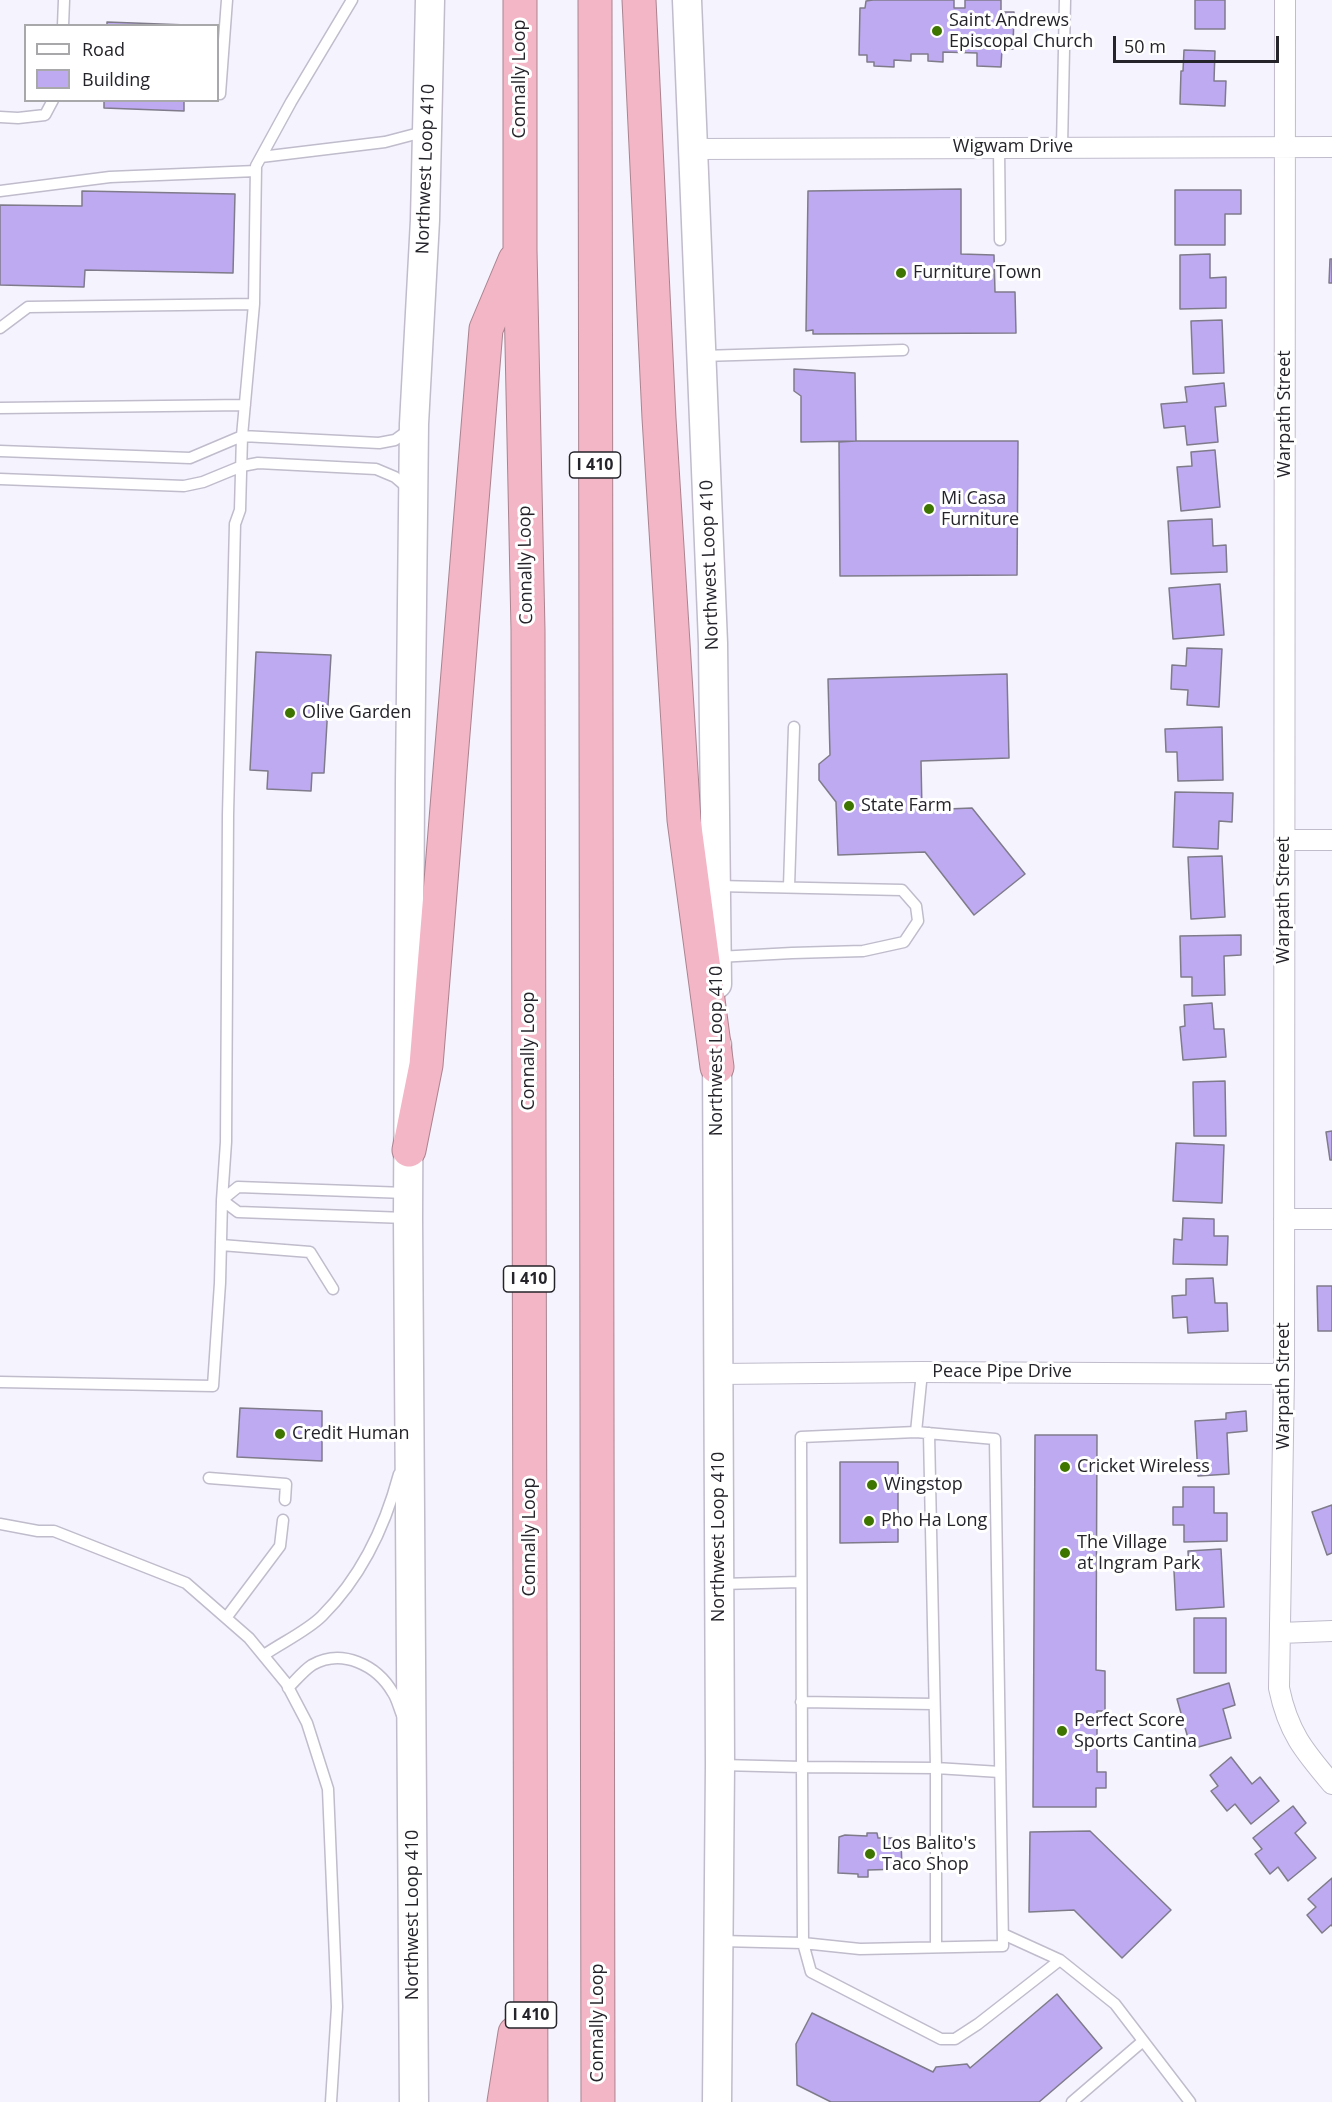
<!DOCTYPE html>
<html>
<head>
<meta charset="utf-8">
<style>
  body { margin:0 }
  #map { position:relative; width:1332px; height:2102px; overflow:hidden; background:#f5f3fd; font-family:"Open Sans",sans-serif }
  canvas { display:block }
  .legend { position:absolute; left:24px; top:24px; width:195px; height:78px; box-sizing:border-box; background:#fff; border:2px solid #a8a7aa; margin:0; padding:8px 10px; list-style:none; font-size:18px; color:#25242a }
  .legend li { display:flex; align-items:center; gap:12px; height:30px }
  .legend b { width:30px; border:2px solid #a8a7aa }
  .scale { position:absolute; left:1113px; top:36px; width:166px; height:27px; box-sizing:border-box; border:3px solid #25242a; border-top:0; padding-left:8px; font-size:18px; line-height:21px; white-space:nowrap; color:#25242a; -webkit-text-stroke:4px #fff; paint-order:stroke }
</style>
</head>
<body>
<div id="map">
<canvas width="1332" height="2102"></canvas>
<ul class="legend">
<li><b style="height:8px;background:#fff"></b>Road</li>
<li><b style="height:16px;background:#beaaf1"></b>Building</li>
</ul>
<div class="scale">50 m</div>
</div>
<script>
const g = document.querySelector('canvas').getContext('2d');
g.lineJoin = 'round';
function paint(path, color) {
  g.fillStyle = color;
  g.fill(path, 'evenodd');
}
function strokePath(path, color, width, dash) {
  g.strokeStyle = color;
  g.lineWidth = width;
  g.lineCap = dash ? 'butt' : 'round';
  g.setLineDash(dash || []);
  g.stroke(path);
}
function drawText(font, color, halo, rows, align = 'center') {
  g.font = font + ' "Open Sans",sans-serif';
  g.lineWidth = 6;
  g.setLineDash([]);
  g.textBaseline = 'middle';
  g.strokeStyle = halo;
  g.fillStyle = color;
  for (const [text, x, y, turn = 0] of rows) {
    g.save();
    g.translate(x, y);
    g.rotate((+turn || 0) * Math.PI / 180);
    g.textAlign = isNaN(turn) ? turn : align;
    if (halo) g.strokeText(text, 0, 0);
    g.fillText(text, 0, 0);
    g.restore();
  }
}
const building = new Path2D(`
  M873 0H954V8H965V0H1001V12H1014L1013 49H1002L1001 67 977 66V53L943 52V62L928 61V54H911V61L894 60V67L874 66V62H867V55H859L860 8H865L866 1Z
  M1195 0H1225V29H1195Z
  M107 22 187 25 107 26Z
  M1184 50 1215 51 1214 81H1226L1225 106 1180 104 1181 71H1183Z
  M104 100H184V111L104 108Z
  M961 189V254L994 255 995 292H1015L1016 333 813 334V330L806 331 808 191Z
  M1175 190H1241V214H1225V245H1175Z
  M82 191 235 194 233 273 85 270 84 287 0 285V205L82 206Z
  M1210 254V278L1226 277V308L1180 309V255Z
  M1330 259H1332V283H1329Z
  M1222 320 1224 373 1193 374 1191 321Z
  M794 369 855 373 856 441 801 442V396L794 391Z
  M1224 383 1226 406 1215 407 1218 442 1187 445 1185 426 1164 428 1161 404 1187 402 1185 387Z
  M856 441H1018L1017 575 840 576 839 442Z
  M1215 450 1220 507 1181 511 1177 467 1192 466 1191 452Z
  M1212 519 1213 546 1226 545 1227 572 1171 574 1168 521Z
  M1220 584 1224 635 1173 639 1169 588Z
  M1187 648 1222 649 1219 707 1187 705 1188 690 1171 689 1172 665 1186 666Z
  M256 652 331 655 324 773H312L311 791 267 789 268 771 250 770Z
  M1007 674 1009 758 921 761 922 810 972 808 1025 874 974 915 925 852 838 855 836 802 819 780V764L830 755 828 679Z
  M1222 727 1223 780 1178 781 1177 752H1166L1165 729Z
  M1175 792 1233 793 1232 822 1219 821 1218 849 1173 847Z
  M1222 856 1225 917 1191 919 1188 857Z
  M1241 935V955L1224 956 1225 995 1192 996V977H1181L1180 936Z
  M1212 1003 1214 1029H1224L1226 1057 1183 1060 1180 1027 1185 1026 1184 1005Z
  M1225 1081 1226 1136H1194L1193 1082Z
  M1332 1131V1160H1330L1326 1132Z
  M1176 1143 1224 1145 1222 1203 1173 1201Z
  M1183 1218 1214 1219V1236H1228L1227 1265 1173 1264 1174 1239 1182 1240Z
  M1213 1278 1215 1303H1227L1228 1331 1188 1333 1187 1317 1173 1318 1172 1296 1186 1295V1279Z
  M1317 1286H1332V1331H1318Z
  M240 1408 322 1411V1461L237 1457Z
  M1246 1411 1247 1431 1227 1433 1229 1474 1198 1476 1195 1421 1226 1419V1413Z
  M1035 1435H1097L1096 1670 1105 1671V1711H1097V1772H1106V1788H1096V1807H1033Z
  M840 1462H898V1542L840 1543Z
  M1183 1487H1214V1513H1227V1541L1184 1542V1525H1173V1507H1183Z
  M1332 1505V1553L1327 1555 1312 1512Z
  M1221 1549 1224 1607 1176 1610 1174 1571 1189 1570 1188 1551Z
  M1194 1618H1226V1673H1194Z
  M1229 1683 1235 1705 1223 1709 1231 1738 1191 1749 1177 1699Z
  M1231 1757 1252 1784 1260 1777 1279 1801 1251 1824 1235 1804 1227 1811 1211 1791 1218 1786 1210 1775Z
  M1293 1806 1306 1823 1295 1833 1316 1858 1288 1881 1278 1867 1270 1874 1255 1854 1262 1849 1253 1838Z
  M1090 1831 1171 1910 1122 1958 1074 1910 1029 1912 1030 1832Z
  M867 1833H877L878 1838H901L902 1869 868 1870V1877H858V1874L838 1873 839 1837 845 1835 867 1836Z
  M1332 1878V1926L1331 1925 1322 1933 1307 1915 1316 1907 1308 1899Z
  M1057 1994 1102 2048 1039 2102H831L797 2085 796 2044 812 2013 933 2072 936 2067 967 2064 970 2068Z`);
const lane = new Path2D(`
  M63 26 64 0
  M220 94 227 0
  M0 117 18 118 45 115 53 100
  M999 147 1000 240
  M1062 147 1065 0
  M261 157 385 142 427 131
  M0 191 110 177 256 171
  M0 328 28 307 254 304
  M702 356 903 350
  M0 408 245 405
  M0 451 190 458 242 436 379 443 395 440 410 429
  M0 479 184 486 203 482 242 466 258 463 376 469 395 477 409 489
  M717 886 902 890 916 906 918 921 904 942 863 951 792 953 718 957
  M789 887 794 727
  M222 1200 238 1187 406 1193
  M222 1200 238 1212 406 1218
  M221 1245 310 1252 333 1289
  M0 1382 213 1386 220 1283 222 1200 226 1142 228 815 235 524 240 510 242 436 254 304 256 166 291 102 352 0
  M929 1433 936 1768V1947
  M209 1478 286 1484 285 1500
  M0 1524 38 1531H54L186 1583 249 1638 286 1683 307 1723 328 1789 337 2007 331 2102
  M720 1584 801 1582
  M226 1618 280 1546 283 1520
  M264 1655C281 1643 307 1631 322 1616 361 1577 385 1527 399 1474
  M288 1688C296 1680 303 1671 312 1665 342 1648 377 1665 393 1693 397 1699 399 1708 402 1715
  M801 1702 934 1704
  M721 1765 802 1767 801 1437 916 1432
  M1000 1772 936 1768 802 1767 803 1943 811 1972 941 2039H955L978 2024 1060 1960
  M1003 1934 1060 1960 1115 2004 1190 2102
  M721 1941 803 1943 860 1949 1003 1946 995 1439 916 1432 922 1372
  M1072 2102 1143 2041`);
const street = new Path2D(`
  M1285 0 1284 1374 1279 1688C1288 1732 1304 1751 1332 1784
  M695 149 1332 147
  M1284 840H1332
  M1284 1219H1332
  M719 1374 922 1372 1284 1374
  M1280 1633 1332 1631`);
const secondary = new Path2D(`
  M687 0 713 643 717 984
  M414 2102 408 1218 410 781 414 424 425 220 430 0
  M717 2102 720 1765 717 1045`);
const highway = new Path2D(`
  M520 0V250L528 630 531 2102
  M595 0 598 2102
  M639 0 659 418 684 820 717 1067
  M409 1150 426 1065 486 329 515 260
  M504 2102 515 2033`);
const markers = [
  [937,31,6,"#3e7501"],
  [901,273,6,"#3e7501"],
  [929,509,6,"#3e7501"],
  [290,713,6,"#3e7501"],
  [849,806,6,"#3e7501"],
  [280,1434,6,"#3e7501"],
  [1065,1467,6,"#3e7501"],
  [872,1485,6,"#3e7501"],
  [869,1521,6,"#3e7501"],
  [1065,1553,6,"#3e7501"],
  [1062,1731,6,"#3e7501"],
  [870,1854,6,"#3e7501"]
];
const shields = [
  [595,465,51],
  [529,1279,51],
  [531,2015,51]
];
const shieldNames = [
  ["I 410",595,465],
  ["I 410",529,1279],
  ["I 410",531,2015]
];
const poiNames = [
  ["Saint Andrews",949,21],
  ["Episcopal Church",949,42],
  ["Furniture Town",913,273],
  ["Mi Casa",941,499],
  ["Furniture",941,520],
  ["Olive Garden",302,713],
  ["State Farm",861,806],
  ["Credit Human",292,1434],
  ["Cricket Wireless",1077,1467],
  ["Wingstop",884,1485],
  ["Pho Ha Long",881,1521],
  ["The Village",1077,1543],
  ["at Ingram Park",1077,1564],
  ["Perfect Score",1074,1721],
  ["Sports Cantina",1074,1742],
  ["Los Balito's",882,1844],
  ["Taco Shop",882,1865]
];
const streetNames = [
  ["Connally Loop",520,79,-90],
  ["Wigwam Drive",1013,147],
  ["Northwest Loop 410",426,169,-88],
  ["Warpath Street",1285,414,-90],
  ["Connally Loop",526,565,-91],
  ["Northwest Loop 410",710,565,-92],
  ["Warpath Street",1284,900,-90],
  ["Connally Loop",529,1051,-90],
  ["Northwest Loop 410",717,1051,-90],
  ["Peace Pipe Drive",1002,1372],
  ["Warpath Street",1284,1386,-90],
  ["Connally Loop",530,1537,-90],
  ["Northwest Loop 410",719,1537,-90],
  ["Northwest Loop 410",413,1915,-90],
  ["Connally Loop",598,2023,-90]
];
paint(building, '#beaaf1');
strokePath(building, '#7f7b8a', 1.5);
strokePath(lane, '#c0bccc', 13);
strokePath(street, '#c0bccc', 22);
strokePath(secondary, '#c0bccc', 31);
strokePath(highway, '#ab838f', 35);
strokePath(lane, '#fff', 10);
strokePath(street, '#fff', 20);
strokePath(secondary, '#fff', 28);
strokePath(highway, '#f3b6c6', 33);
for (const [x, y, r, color] of markers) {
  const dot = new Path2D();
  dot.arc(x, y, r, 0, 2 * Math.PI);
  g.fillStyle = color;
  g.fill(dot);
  strokePath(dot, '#fff', 2);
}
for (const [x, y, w] of shields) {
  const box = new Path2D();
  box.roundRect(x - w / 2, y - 13, w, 26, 4.5);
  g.fillStyle = '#fff';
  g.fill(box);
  strokePath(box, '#25242a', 1.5);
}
drawText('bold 16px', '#25242a', null, shieldNames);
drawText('18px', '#25242a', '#fff', poiNames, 'left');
drawText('18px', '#25242a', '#fff', streetNames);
</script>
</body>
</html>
